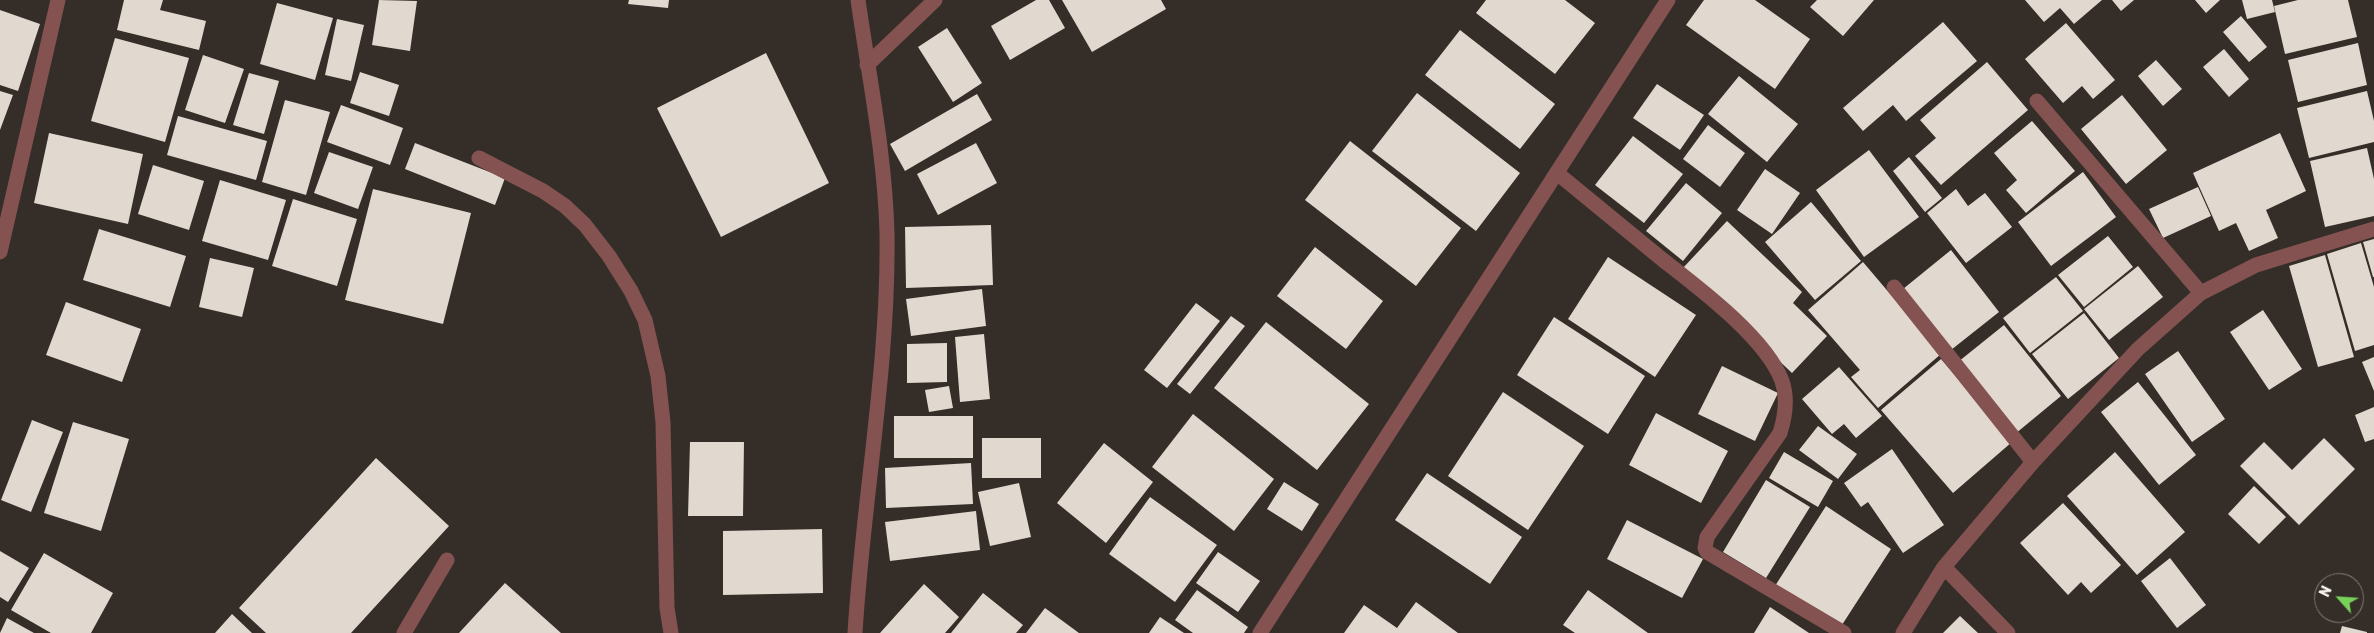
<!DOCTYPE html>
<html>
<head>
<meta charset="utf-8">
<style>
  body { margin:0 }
  #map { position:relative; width:2374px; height:633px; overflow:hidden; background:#352e28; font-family:Rubik,sans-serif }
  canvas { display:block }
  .north { position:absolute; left:2314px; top:573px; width:50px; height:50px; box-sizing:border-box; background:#352e28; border:1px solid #827c77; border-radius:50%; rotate:296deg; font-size:14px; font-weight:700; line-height:20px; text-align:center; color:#f6f2ed }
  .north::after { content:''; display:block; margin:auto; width:18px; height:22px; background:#77d259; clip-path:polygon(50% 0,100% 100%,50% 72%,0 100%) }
</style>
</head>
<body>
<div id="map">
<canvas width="2374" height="633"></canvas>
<div class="north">N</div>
</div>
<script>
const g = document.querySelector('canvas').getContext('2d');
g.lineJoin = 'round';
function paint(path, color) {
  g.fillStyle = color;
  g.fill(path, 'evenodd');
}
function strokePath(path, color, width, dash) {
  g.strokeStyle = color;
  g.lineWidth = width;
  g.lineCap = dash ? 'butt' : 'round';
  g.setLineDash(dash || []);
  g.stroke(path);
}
const building = new Path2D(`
  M124 0H163L160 10 206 21 199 50 117 30Z
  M379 0 417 1 410 51 372 45Z
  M629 0H669L668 8 628 4Z
  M1036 0H1049L1065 28 1010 60 991 26Z
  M1062 0H1161L1166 9 1092 52Z
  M1486 0H1565L1595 23 1555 74 1476 13Z
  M1704 0H1755L1810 39 1775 89 1686 25Z
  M1817 0H1874L1843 36 1810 7Z
  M2025 0H2102L2074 24 2060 8 2044 22Z
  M2112 0H2134L2121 11Z
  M2195 0H2220L2206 13Z
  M2242 0H2272L2275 12 2247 19Z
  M2298 0H2348L2357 37 2285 54 2274 6Z
  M277 3 333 18 315 80 260 64Z
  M0 10 40 24 18 91 0 85Z
  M2241 16 2267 47 2249 62 2223 32Z
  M337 19 364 25 351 81 325 75Z
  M1943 22 1977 61 1906 121 1893 105 1863 131 1843 108Z
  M2066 23 2115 80 2093 99 2082 86 2063 103 2025 59Z
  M947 28 982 83 953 102 918 47Z
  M1460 30 1555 104 1520 149 1425 75Z
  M115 38 189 58 165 142 91 121Z
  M2358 43 2367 85 2298 102 2288 60Z
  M2224 49 2249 79 2229 97 2203 67Z
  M766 53 829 183 721 237 657 108Z
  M203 55 244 69 225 123 185 110Z
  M2156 60 2182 89 2163 106 2138 76Z
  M1987 62 2028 110 1941 185 1915 156 1936 138 1920 120Z
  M360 72 399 85 389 116 350 103Z
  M249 73 279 81 264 134 233 125Z
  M1739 76 1798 124 1767 162 1708 114Z
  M1657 84 1704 115 1680 150 1633 118Z
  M0 91 13 95 0 130Z
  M2367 91 2374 121V142L2309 158 2297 108Z
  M1417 93 1520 173 1476 231 1372 151Z
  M977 94 992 120 905 171 890 144Z
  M2122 95 2167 150 2126 184 2081 129Z
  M285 100 330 112 306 195 262 182Z
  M341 105 403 128 390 165 327 142Z
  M178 116 267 141 256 180 167 155Z
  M2032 121 2075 171 2026 213 2006 190 2017 180 1994 153Z
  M1708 125 1745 153 1720 187 1683 159Z
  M49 133 143 154 128 224 34 203Z
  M2280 133 2306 191 2266 210 2278 238 2249 251 2236 223 2219 231 2193 173Z
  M1633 136 1683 174 1644 223 1595 185Z
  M1350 141 1461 228 1416 286 1305 200Z
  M415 143 505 178 495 205 405 169Z
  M976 143 997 183 938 215 917 174Z
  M2367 148 2374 179V216L2325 227 2310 161Z
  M1869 150 1919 217 1864 257 1816 190Z
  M329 152 373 167 358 209 314 193Z
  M1909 157 1942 198 1925 212 1893 171Z
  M153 165 204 181 189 230 138 214Z
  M1765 169 1800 193 1772 234 1737 210Z
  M2083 172 2116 217 2051 266 2018 222Z
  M220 180 286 200 268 260 202 241Z
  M1686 183 1722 213 1683 261 1646 231Z
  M2198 187 2211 216 2163 238 2149 209Z
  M373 189 471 213 443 324 345 300Z
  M1956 189 1968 206 1985 193 2012 227 1966 263 1927 213Z
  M293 199 357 219 337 286 272 266Z
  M1811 202 1861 261 1815 300 1765 242Z
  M1727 221 1802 292 1793 303 1827 336 1792 373 1682 269Z
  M991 225 993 285 906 288 905 227Z
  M99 229 186 256 170 307 83 280Z
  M2108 236 2133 267 2084 307 2058 275Z
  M2374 239V277H2373L2363 242Z
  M2361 243 2374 287V345L2355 351 2327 254Z
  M1315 247 1383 301 1346 349 1277 296Z
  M1951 250 1999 312 1951 350 1903 289Z
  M2325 255 2354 357 2318 367 2289 266Z
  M1608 257 1696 315 1655 377 1568 319Z
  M210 258 254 268 242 317 199 307Z
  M1863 262 1941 354 1878 408 1851 377 1860 370 1808 310Z
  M2138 266 2163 297 2109 340 2084 309Z
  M2056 277 2083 311 2030 353 2003 318Z
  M982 289 986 326 911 336 906 299Z
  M66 302 141 329 122 382 46 355Z
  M1196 303 1220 321 1167 388 1144 370Z
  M2263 310 2302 369 2269 390 2230 332Z
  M2084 313 2119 358 2068 399 2032 354Z
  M1231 316 1245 326 1190 394 1177 384Z
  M1554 317 1645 376 1608 434 1517 375Z
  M1266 322 1369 404 1317 470 1214 388Z
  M2004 325 2061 396 2015 434 1958 362Z
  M984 334 990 399 960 402 955 337Z
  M947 343V382L907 383V344Z
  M2178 351 2225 419 2192 442 2145 374Z
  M2374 357V391L2362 362Z
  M1941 359 2012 442 1953 493 1881 410Z
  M1722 366 1778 393 1755 441 1698 414Z
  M1839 367 1882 416 1856 438 1844 424 1832 434 1802 399Z
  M2138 382 2196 455 2159 485 2101 412Z
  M949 386 953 408 929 412 925 390Z
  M1503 392 1584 446 1528 530 1448 476Z
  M2374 407V439L2365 442 2355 415Z
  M1656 413 1728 451 1701 503 1629 465Z
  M1193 414 1274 479 1234 531 1152 467Z
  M894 416H973V458H894Z
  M32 420 63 432 31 512 1 500Z
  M73 422 129 439 101 531 44 513Z
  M1818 426 1857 454 1838 479 1799 450Z
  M982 438H1041V478H982Z
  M2324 438 2355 469 2299 525 2240 466 2264 442 2292 470Z
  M690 442H744L743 516H688Z
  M1104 443 1153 482 1106 543 1057 503Z
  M1892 449 1944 525 1903 553 1868 502 1861 507 1844 483Z
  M1784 452 1833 481 1818 507 1769 478Z
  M2115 452 2185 532 2137 575 2067 496Z
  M376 458 449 526 351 633H266L239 608Z
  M971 463 973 504 886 508 885 468Z
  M1427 473 1522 537 1490 584 1395 520Z
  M1766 480 1810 507 1766 578 1723 552Z
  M1284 482 1319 504 1302 531 1267 509Z
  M1019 483 1031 537 990 546 978 492Z
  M2254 486 2286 517 2259 544 2228 514Z
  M1150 497 1217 545 1175 602 1109 554Z
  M2063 503 2121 565 2091 593 2081 582 2068 595 2020 543Z
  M1826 506 1891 549 1840 628 1775 586Z
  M976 511 980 550 890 561 885 522Z
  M1627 520 1703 559 1682 598 1607 559Z
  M822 529 823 593 723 595V531Z
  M0 551 29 568 8 602 0 597Z
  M1218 552 1260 581 1238 612 1196 583Z
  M44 553 113 593 91 633H51L11 610Z
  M2170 558 2206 605 2177 628 2141 581Z
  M505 583 561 633H459Z
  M924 584 959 617 945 633H880Z
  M1197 590 1248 627 1244 633H1193L1175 620Z
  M1588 590 1648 633H1575L1563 625Z
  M983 593 1023 625 1016 633H951Z
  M1416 602 1458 633H1344L1364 605 1397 628Z
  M1770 607 1809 633H1754Z
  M1045 608 1079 633H1026Z
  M232 614 252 633H215Z
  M1960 616 1978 633H1943Z
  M1160 617 1184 633H1149Z
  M7 618 34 633H0Z
  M2342 626 2367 632V633H2340Z`);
const minor = new Path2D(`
  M867 65 935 0
  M2037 101 2201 293
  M479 158 543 191 565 206 585 225 609 256 631 291 645 320 658 376 663 422 667 608 671 633
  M1557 173C1592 202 1628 231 1663 260 1699 288 1766 338 1782 381 1788 398 1785 417 1780 433L1707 537 1705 548 1707 552 1844 633
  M0 252 58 0
  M1894 287 2033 462
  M1944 567 2008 633
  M404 633 447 560
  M855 633C863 499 889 367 887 233 885 155 869 77 858 0
  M1903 633 1944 567 2033 462 2138 349 2201 293 2256 265 2374 229`);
const tertiary = new Path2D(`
  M1260 633 1668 0`);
paint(building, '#e1d8d0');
strokePath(minor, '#845351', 15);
strokePath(tertiary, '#845351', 15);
</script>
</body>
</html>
